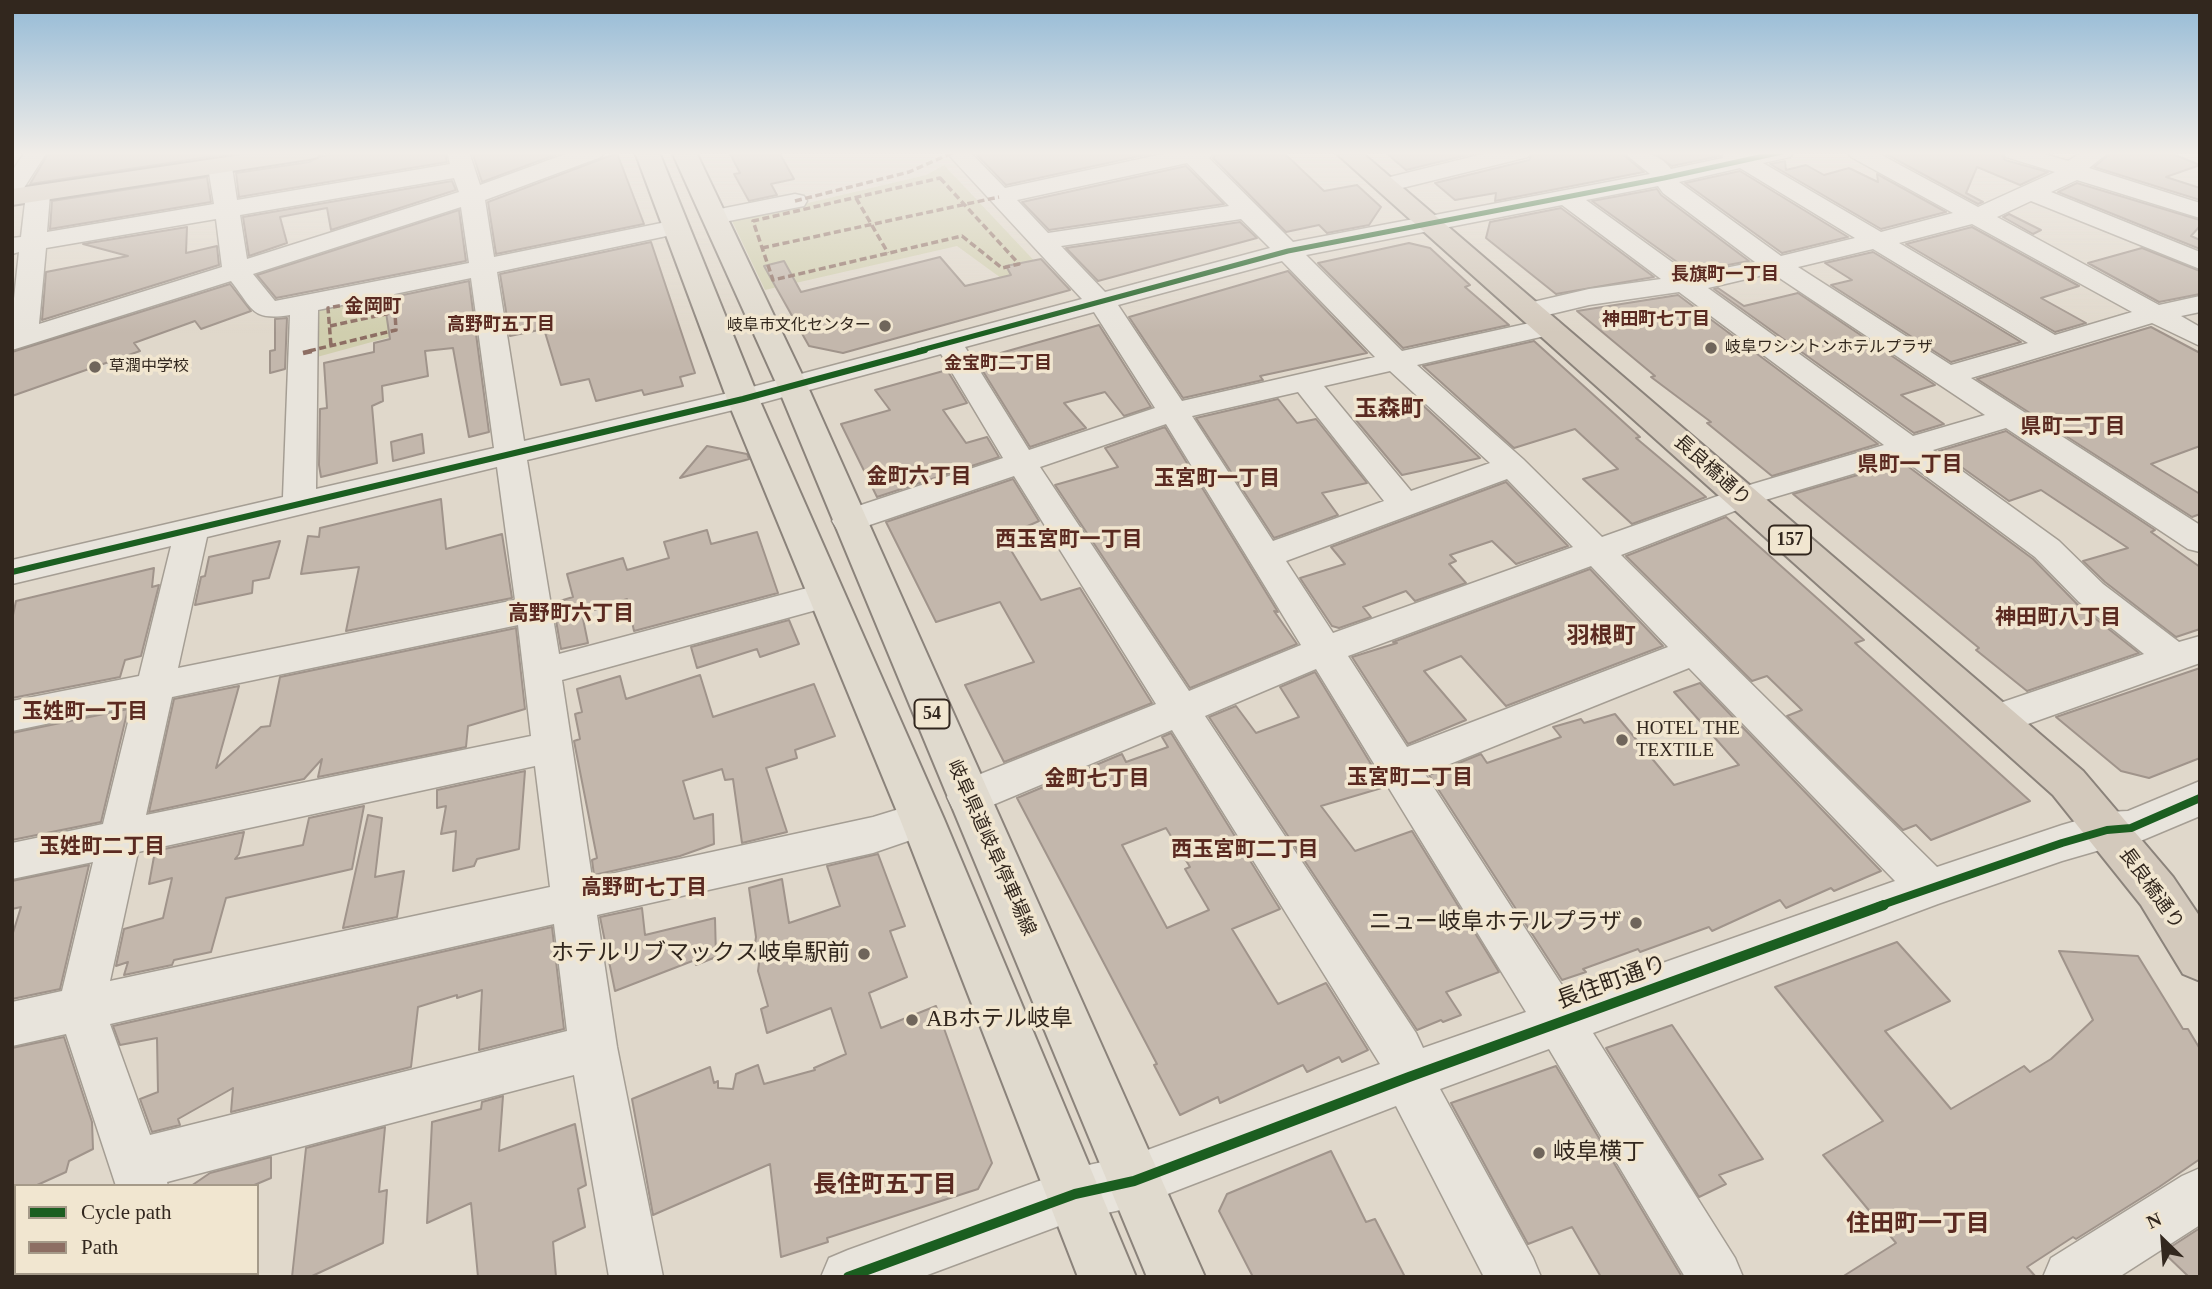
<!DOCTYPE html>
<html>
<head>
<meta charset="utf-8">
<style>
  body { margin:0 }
  #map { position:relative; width:2212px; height:1289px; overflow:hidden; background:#e0d8cb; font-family:"Times New Roman",serif }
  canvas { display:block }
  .frame { position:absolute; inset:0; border:14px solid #32271e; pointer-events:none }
  .legend { position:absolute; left:14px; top:1184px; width:245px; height:91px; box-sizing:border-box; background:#f1e6d0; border:2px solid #a59a89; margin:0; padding:9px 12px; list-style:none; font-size:21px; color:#32271e }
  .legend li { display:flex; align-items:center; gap:14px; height:35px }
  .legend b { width:35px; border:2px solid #a59a89 }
  .north { position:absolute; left:2128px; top:1205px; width:70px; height:70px; -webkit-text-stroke:5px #f1e6d0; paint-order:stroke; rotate:335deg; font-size:19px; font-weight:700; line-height:28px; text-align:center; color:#32271e }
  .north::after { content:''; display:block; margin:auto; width:24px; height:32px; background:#32271e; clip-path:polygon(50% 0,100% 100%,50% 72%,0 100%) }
</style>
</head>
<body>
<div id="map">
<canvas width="2212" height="1289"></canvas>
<div class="frame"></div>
<ul class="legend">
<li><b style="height:9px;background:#1b5e20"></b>Cycle path</li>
<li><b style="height:9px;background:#8d6e63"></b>Path</li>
</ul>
<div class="north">N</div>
</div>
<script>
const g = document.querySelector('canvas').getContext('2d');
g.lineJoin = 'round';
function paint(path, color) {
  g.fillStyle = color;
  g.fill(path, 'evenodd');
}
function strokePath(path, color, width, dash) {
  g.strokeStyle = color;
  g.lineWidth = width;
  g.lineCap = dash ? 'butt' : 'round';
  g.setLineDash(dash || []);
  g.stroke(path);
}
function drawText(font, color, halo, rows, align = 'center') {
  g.font = font + ' "Times New Roman","Noto Sans JP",serif';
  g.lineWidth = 7;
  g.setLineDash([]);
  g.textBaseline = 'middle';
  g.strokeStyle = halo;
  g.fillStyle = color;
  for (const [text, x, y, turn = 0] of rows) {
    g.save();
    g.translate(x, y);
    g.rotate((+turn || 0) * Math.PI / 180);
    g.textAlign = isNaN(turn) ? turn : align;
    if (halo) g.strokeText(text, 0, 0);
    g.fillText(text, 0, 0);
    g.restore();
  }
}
const green = new Path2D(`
  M944 165 1042 269 1001 278 957 246 765 290 732 221 926 175Z
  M406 287 412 331 317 357 313 305Z`);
const building = new Path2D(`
  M49 152H242L30 184Z
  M348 152H445L447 162 239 197 236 173 309 162 321 156Z
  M472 152H563L482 182Z
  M729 152H779L794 179 771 184 777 195 749 201 734 174 740 173Z
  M974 152H1159L1006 185Z
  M1218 152H1283L1324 191 1357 185 1381 207 1369 225 1327 233 1319 225 1286 232 1213 158Z
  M1385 152H1480L1406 170Z
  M1533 152H1620L1644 172 1495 201 1496 193 1455 200 1435 183 1529 160Z
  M1651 152H1719L1720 156 1672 166Z
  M1882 152H2001L2005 160 2048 172 2020 185 1977 167 1966 193 1983 202 1978 204Z
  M2112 152H2168L2200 165 2166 177 2200 188V200L2094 167Z
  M617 153 644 224 496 254 488 202Z
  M1785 161 1786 170 1806 165 1824 175 1849 168 1878 182 1877 174 1946 212 1881 229 1770 164Z
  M1186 166 1224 204 1049 230 1022 202Z
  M1740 171 1848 237 1782 253 1685 183Z
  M207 177 211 202 50 229 52 201Z
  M452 181 456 190 331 230 327 208 280 217 287 243 249 256 243 217Z
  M2077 183 2200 220V226L2191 236 2200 240V249L2058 192Z
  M1657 189 1661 195 1749 261 1691 272 1592 201Z
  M1561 208 1654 277 1556 294 1486 238 1490 222Z
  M459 210 466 261 276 298 257 275Z
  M2009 214 2041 230 2033 234 2003 217Z
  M1240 222 1257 238 1098 281 1066 248Z
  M187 227 186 253 217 246 219 265 42 320 46 272 128 256 83 244Z
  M1972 227 2079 286 2041 298 2086 323 2055 332 1906 244Z
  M651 242 695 373 680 377 683 386 644 395 642 390 596 401 589 379 561 385 544 329 510 336 500 274Z
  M1409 243 1430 248 1470 285 1465 287 1509 325 1403 348 1318 263Z
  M2142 248 2200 271V294L2159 302 2088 263Z
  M1873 252 2021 342 1951 362 1831 285 1852 280 1825 263Z
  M940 257 965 286 1011 275 1006 266 1041 259 1070 290 843 353 809 346 764 266 784 261 801 292Z
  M1288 271 1367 353 1260 376 1263 380 1183 398 1129 317Z
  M469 281 489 432 469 437 453 348 425 351 428 376 382 386 383 401 372 406 377 463 321 477 319 465 320 409 327 408 324 363 374 352V343L390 339 384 299Z
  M230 284 251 311 201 329 195 321 134 343 140 351 12 396V352Z
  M1718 288 1744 306 1798 293 1935 385 1901 395 1944 424 1914 433 1714 289Z
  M1678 295 1878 444 1772 476 1707 423 1711 422 1651 377 1655 376 1577 311Z
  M287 318 285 369 270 373V351L275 350V319Z
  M1099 325 1151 407 1124 416 1105 392 1064 403 1086 428 1030 447 976 360Z
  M2151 327 2200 353V446L2151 464 2200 494V514L2192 517 1977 379Z
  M1534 341 1640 437 1636 438 1706 497 1632 524 1583 479 1618 469 1575 429 1514 448 1423 366Z
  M947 370 967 403 943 410 966 443 987 437 999 457 877 497 841 424 890 410 875 390Z
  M1278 399 1297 423 1316 419 1367 483 1322 493 1338 515 1274 538 1196 418Z
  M1416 399 1480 458 1402 475 1355 419 1399 408 1396 405Z
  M1165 427 1278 612 1274 611 1297 644 1190 688 1055 485 1118 467 1105 448Z
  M2006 431 2155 530 2151 532 2200 567V629L2176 637 2105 582 2083 561 2128 548 2041 490 2009 501 1939 451Z
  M422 434 424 453 393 461 391 442Z
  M707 446 747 454 749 459 680 478Z
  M1902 462 2033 559 2077 604 2139 653 2027 691 1976 650 1979 648 1793 494Z
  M1013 479 1039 521 1003 537 1041 600 1080 588 1152 703 1004 762 965 685 1034 662 1000 602 936 622 886 522Z
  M1506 482 1568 546 1516 564 1492 541 1450 555 1456 561 1449 564 1466 583 1415 601 1406 591 1363 607 1371 617 1339 628 1332 626 1300 578 1345 564 1331 547Z
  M441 499 446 549 502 534 512 598 346 631 359 567 301 574 308 536 319 537 320 528Z
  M1726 517 1864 640 1855 643 2030 801 1931 840 1916 825 1903 830 1787 716 1802 710 1767 676 1752 681 1626 556Z
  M707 530 711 544 757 532 778 593 634 631 627 599 582 614 588 643 561 649 553 603 573 597 567 574 623 558 627 570 669 558 664 542Z
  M280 541 269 578 253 581 252 593 195 605 201 577 205 576 209 557Z
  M154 568 152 587 159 585 141 656 125 660 120 677 12 698V620L16 601Z
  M1590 569 1663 646 1506 706 1461 656 1424 671 1466 720 1408 744 1352 657 1397 643 1393 642Z
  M789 620 799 644 760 657 757 649 697 668 691 647Z
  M516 628 525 709 468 726 466 747 318 777 322 759 304 779 149 812 174 699 239 686 216 768 261 727 270 726 280 677Z
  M2200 668V758L2149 778 2121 771 2056 717Z
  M1315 672 1385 787 1321 806 1355 851 1412 831 1499 972 1446 992 1461 1015 1443 1022 1441 1020 1417 1030 1209 717 1236 706 1256 733 1299 717 1280 687Z
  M700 675 713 717 814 684 835 736 795 750 797 758 766 768 787 832 742 843 733 779 725 780 722 769 683 781 694 819 713 814 714 844 680 856 594 875 592 860 597 858 574 741 580 739 575 714 582 712 577 689 620 676 626 699Z
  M1700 683 1881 871 1834 891 1831 888 1786 908 1780 900 1712 931 1709 927 1640 952 1638 949 1583 969 1586 972 1562 980 1429 775 1481 754 1487 763 1561 737 1553 727 1581 719 1584 723 1615 714 1674 785 1739 765 1674 692Z
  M128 709 101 822 12 840V733Z
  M1171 733 1280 909 1232 929 1278 1004 1326 983 1368 1050 1342 1062 1339 1057 1307 1072 1303 1065 1220 1103 1218 1097 1180 1115 1154 1065 1157 1064 1017 798 1122 754 1126 762 1168 747 1162 737ZM1166 828 1190 867 1185 869 1209 910 1167 928 1122 845Z
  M525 771 519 849 477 859 474 866 453 871 456 831 441 834 446 806 437 808V790Z
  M364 806 352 869 226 898 211 952 174 960 172 965 124 975 128 962 116 966 124 929 163 918 172 878 149 884 155 851 244 832 239 854 235 859 303 845 309 818Z
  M368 815 382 818 375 877 404 871 397 917 343 928Z
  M878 854 905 926 890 931 907 977 869 993 881 1028 936 1006 992 1163 978 1189 827 1238 828 1242 781 1257 770 1164 653 1215 632 1099 710 1067 714 1083 718 1081V1088L733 1089 736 1074 758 1065 764 1084 815 1070 814 1068 846 1054 831 1008 767 1033 761 1009 768 1006 758 971 761 948 754 951 756 937 749 888 782 879 789 923 840 906 827 866Z
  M89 865 60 989 12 999V936L21 907 12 909V881Z
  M642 908 645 935 715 918 716 957 696 965 695 960 615 991 600 917Z
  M552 927 564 1029 479 1050 482 990 457 998V995L418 1007 411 1067 231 1112 233 1088 178 1119 180 1125 152 1132 140 1099 158 1092 157 1038 120 1045 113 1026Z
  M1897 942 1950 1001 1885 1031 1951 1109 2024 1066 2030 1072 2051 1059 2093 1020 2059 951 2138 956 2183 1029H2188L2200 1049V1159L2159 1187 2076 1239 2073 1237 2027 1267 2036 1277H1842L1896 1243 1823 1155 1883 1121 1775 987Z
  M1672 1025 1763 1159 1719 1175 1726 1184 1699 1197 1606 1048Z
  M64 1037 92 1122 93 1149 69 1161 66 1172 35 1186H13L12 1048Z
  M1556 1066 1682 1277H1601L1572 1227 1528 1244 1451 1103Z
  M503 1096 499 1151 575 1124 586 1185 578 1189 585 1227 553 1242 556 1277H478L471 1203 427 1223 432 1122 481 1109 482 1102Z
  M385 1127 379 1192 387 1190 383 1243 310 1277H292L306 1148Z
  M1331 1151 1366 1222 1375 1219 1405 1277H1253L1219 1211 1227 1194Z
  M271 1157V1178L252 1186H191L210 1173Z
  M2200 1228V1277H2189L2163 1252Z`);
const minor = new Path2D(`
  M25 152H47L20 194 12 196V171Z
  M447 152H469L480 185 571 152H604L601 157 485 200 494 257 676 220 685 222 688 227 685 232 676 234 497 272 524 441 737 391 1082 299 946 152H970L1005 188 1172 152H1215L1209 158 1293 242 1650 174 1623 152C1642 152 1658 152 1671 169L1723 158 1722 152H1793L1790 157 1763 163 1881 232 1953 213 1851 157 1848 152H1876L1978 207 2055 172 2006 157 2003 152H2038L2068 161 2082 152H2109L2089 168 2200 203V218L2077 180 2051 192 2200 252V269L2031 201 1997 217 2159 305 2200 296V312L2181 316 2200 327V346L2152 323 1971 378 2200 525V552L2188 549 2006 428 1933 450 2059 541 2103 584 2179 642 2200 636V663L2011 730 1997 726 1992 715 1997 704 2144 654 2079 602 2035 557 1903 459 1755 503 1621 555 1937 867 2062 825 2107 812 2128 811 2200 781V816L2131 845 2107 848 2062 861 1938 904 1593 1033 1735 1258 1743 1277H1685L1549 1049 1440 1089 1533 1258 1541 1277H1484L1396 1106 1134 1207 1075 1220 922 1277H821L829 1258 848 1250 1075 1168 1134 1155 1380 1064 1172 730 983 809 968 814 953 809 947 797 953 785 1156 704 1014 476 849 532 837 529 832 521 837 513 1003 458 941 354 754 405 527 460 559 654 826 583 838 586 844 595 838 604 562 680 592 878 873 817 922 802 937 807 943 819 937 831 873 853 597 915 617 1047 663 1277H609L574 1075 167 1182 168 1186H116L66 1034 12 1046V1002L62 991 93 862 12 879V843L103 824 132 706 12 731V701L139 676 171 546 12 584V560L283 497 290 315C251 321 253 309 231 281L12 350V317L19 252 12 254V238L21 237 26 194 30 189 38 187 46 189 50 194 47 232 214 204 208 167 212 162H228L232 167 237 200 450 164ZM1187 163 1229 206 1048 233 1017 200ZM1740 168 1855 238 1781 256 1679 182ZM454 178 459 192 247 259 240 215ZM1658 186 1663 193 1755 262 1690 275 1586 200ZM1562 205 1661 279 1589 289 1533 302 1529 308 1533 314 1543 316 1589 305 1679 292 1884 445 1746 486 1602 537 1523 459 1417 365 1558 333 1562 327 1558 321 1548 319 1402 351 1306 255ZM461 207 469 263 275 301 253 274ZM216 219 222 267 39 324 46 248ZM1241 219 1270 248 1105 292 1061 246ZM1972 224 2132 312 2055 335 1899 243ZM1873 249 2028 343 1951 365 1798 267ZM1282 261 1375 357 1182 401 1118 305ZM1772 273 1985 415 1913 436 1708 288ZM471 278 494 448 316 489 318 310ZM1094 312 1155 408 1029 450 965 347ZM1390 371 1490 463 1411 491 1324 386ZM1298 392 1384 501 1273 541 1192 416ZM1166 424 1301 645 1189 691 1040 467ZM497 467 515 600 178 668 207 537ZM1507 479 1573 547 1333 633 1286 561ZM1591 566 1668 647 1407 747 1348 656ZM518 625 531 736 146 815 172 697ZM1689 668 1895 881 1569 996 1425 774ZM1316 669 1526 1012 1423 1048 1416 1033 1205 716ZM535 766 550 887 110 981 138 852ZM554 924 567 1031 150 1135 110 1024Z
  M1491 152H1531L1528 157 1398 189 1390 187 1386 182 1390 177Z
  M795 194 804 196 807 201 804 206 714 224 705 222 702 217 705 212Z
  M2200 1168V1225L2119 1277H2043L2051 1258 2182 1176Z
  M145 1273H199L200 1277H146Z`);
const major = new Path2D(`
  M635 152H659L759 399 944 819 1136 1277H1078L900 819 727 399Z
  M672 152H696L807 385 1205 1277H1147L777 385Z`);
const highway = new Path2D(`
  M261 152H321L317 157 309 159 12 205V189Z
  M1335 152H1361L2083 771 2173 877 2200 917V981L2183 974 2141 905 2053 795Z`);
const quietFar1 = new Path2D(`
  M940 178 1019 264 1002 268 962 236 773 280 753 221Z
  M856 198 888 253
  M795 201 909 172 954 152
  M762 248 999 197
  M330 326 395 312
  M309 351 396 330 394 296 328 308 331 346`);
const quiet = new Path2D(`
  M303 353 316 350`);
const cyclewayFar3 = new Path2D(`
  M918 351 1288 251 1664 178 1782 152`);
const cyclewayFar2 = new Path2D(`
  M12 572 743 399 925 350`);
const cyclewayFar1 = new Path2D(`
  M1879 906 2062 843 2107 830 2131 828 2200 798`);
const cycleway = new Path2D(`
  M848 1277 1075 1194 1134 1181 1409 1077 1884 905`);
const markers = [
  [885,326,7,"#6f655b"],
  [1711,348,7,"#6f655b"],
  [95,367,7,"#6f655b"],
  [1622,740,7,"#6f655b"],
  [1636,923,7,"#6f655b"],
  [864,954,7,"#6f655b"],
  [912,1020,7,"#6f655b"],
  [1539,1153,7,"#6f655b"]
];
const farPoinames = [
  ["岐阜市文化センター",871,326,"right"],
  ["岐阜ワシントンホテルプラザ",1725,348],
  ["草潤中学校",109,367]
];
const farNeighbourhoodnames = [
  ["長旗町一丁目",1725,275],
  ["神田町七丁目",1656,320],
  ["高野町五丁目",501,325],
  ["金宝町二丁目",998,364]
];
const shields = [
  [1790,540,42],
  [932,714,35]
];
const shieldNames = [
  ["157",1790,540],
  ["54",932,714]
];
const farQuarternames = [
  ["金岡町",373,307]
];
const streetNames = [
  ["長良橋通り",1712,471,42],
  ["岐阜県道岐阜停車場線",991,848,66],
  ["長良橋通り",2151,889,54]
];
const poiNames = [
  ["HOTEL THE",1636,729],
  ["TEXTILE",1636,751]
];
const neighbourhoodNames = [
  ["県町二丁目",2073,428],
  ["県町一丁目",1910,466],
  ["金町六丁目",919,478],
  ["玉宮町一丁目",1217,480],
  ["西玉宮町一丁目",1069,541],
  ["高野町六丁目",571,615],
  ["神田町八丁目",2058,619],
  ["玉姓町一丁目",85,713],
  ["玉宮町二丁目",1410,779],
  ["金町七丁目",1097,780],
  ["玉姓町二丁目",102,848],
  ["西玉宮町二丁目",1245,851],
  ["高野町七丁目",644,889]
];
const quarterNames = [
  ["玉森町",1389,410],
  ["羽根町",1601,637]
];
const nearPoinames = [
  ["ニュー岐阜ホテルプラザ",1622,923],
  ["ホテルリブマックス岐阜駅前",850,954],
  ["ABホテル岐阜",926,1020,"left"],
  ["岐阜横丁",1553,1153,"left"]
];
const nearStreetnames = [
  ["長住町通り",1612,983,-20]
];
const nearNeighbourhoodnames = [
  ["長住町五丁目",885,1186],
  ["住田町一丁目",1918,1225]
];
paint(green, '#d0ceae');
paint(building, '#c3b7ac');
strokePath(building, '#a0948b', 2);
strokePath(minor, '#a59e94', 3);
strokePath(major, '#8b837b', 4);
strokePath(highway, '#8b837b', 4);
paint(minor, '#e8e4dc');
paint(major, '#e0dace');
paint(highway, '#d3c9bc');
strokePath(quietFar1, '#8d6e63', 3.5, [7, 3.5]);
strokePath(quiet, '#8d6e63', 4.5, [9, 4.5]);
strokePath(cyclewayFar3, '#1b5e20', 5);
strokePath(cyclewayFar2, '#1b5e20', 6);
strokePath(cyclewayFar1, '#1b5e20', 8);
strokePath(cycleway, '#1b5e20', 10);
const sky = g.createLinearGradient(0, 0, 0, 333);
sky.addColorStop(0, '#94bad6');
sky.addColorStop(0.46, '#f1ede8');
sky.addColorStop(1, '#f1ede800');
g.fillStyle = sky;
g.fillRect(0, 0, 2212, 333);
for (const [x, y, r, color] of markers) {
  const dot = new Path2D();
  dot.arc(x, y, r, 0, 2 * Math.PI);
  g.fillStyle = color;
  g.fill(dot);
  strokePath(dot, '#f1e6d0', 2.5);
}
drawText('16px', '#32271e', '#f1e6d0', farPoinames, 'left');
drawText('bold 18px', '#5b2a21', '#f1e6d0', farNeighbourhoodnames);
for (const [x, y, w] of shields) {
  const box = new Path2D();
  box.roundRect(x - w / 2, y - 14.5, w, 29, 5);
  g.fillStyle = '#f1e6d0';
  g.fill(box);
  strokePath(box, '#32271e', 2);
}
drawText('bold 18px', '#32271e', null, shieldNames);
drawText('bold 19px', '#5b2a21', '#f1e6d0', farQuarternames);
drawText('19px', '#32271e', '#f1e6d0', streetNames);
drawText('19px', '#32271e', '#f1e6d0', poiNames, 'left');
drawText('bold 21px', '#5b2a21', '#f1e6d0', neighbourhoodNames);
drawText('bold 23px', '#5b2a21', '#f1e6d0', quarterNames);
drawText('23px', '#32271e', '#f1e6d0', nearPoinames, 'right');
drawText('23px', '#32271e', '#f1e6d0', nearStreetnames);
drawText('bold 24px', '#5b2a21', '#f1e6d0', nearNeighbourhoodnames);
</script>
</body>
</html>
